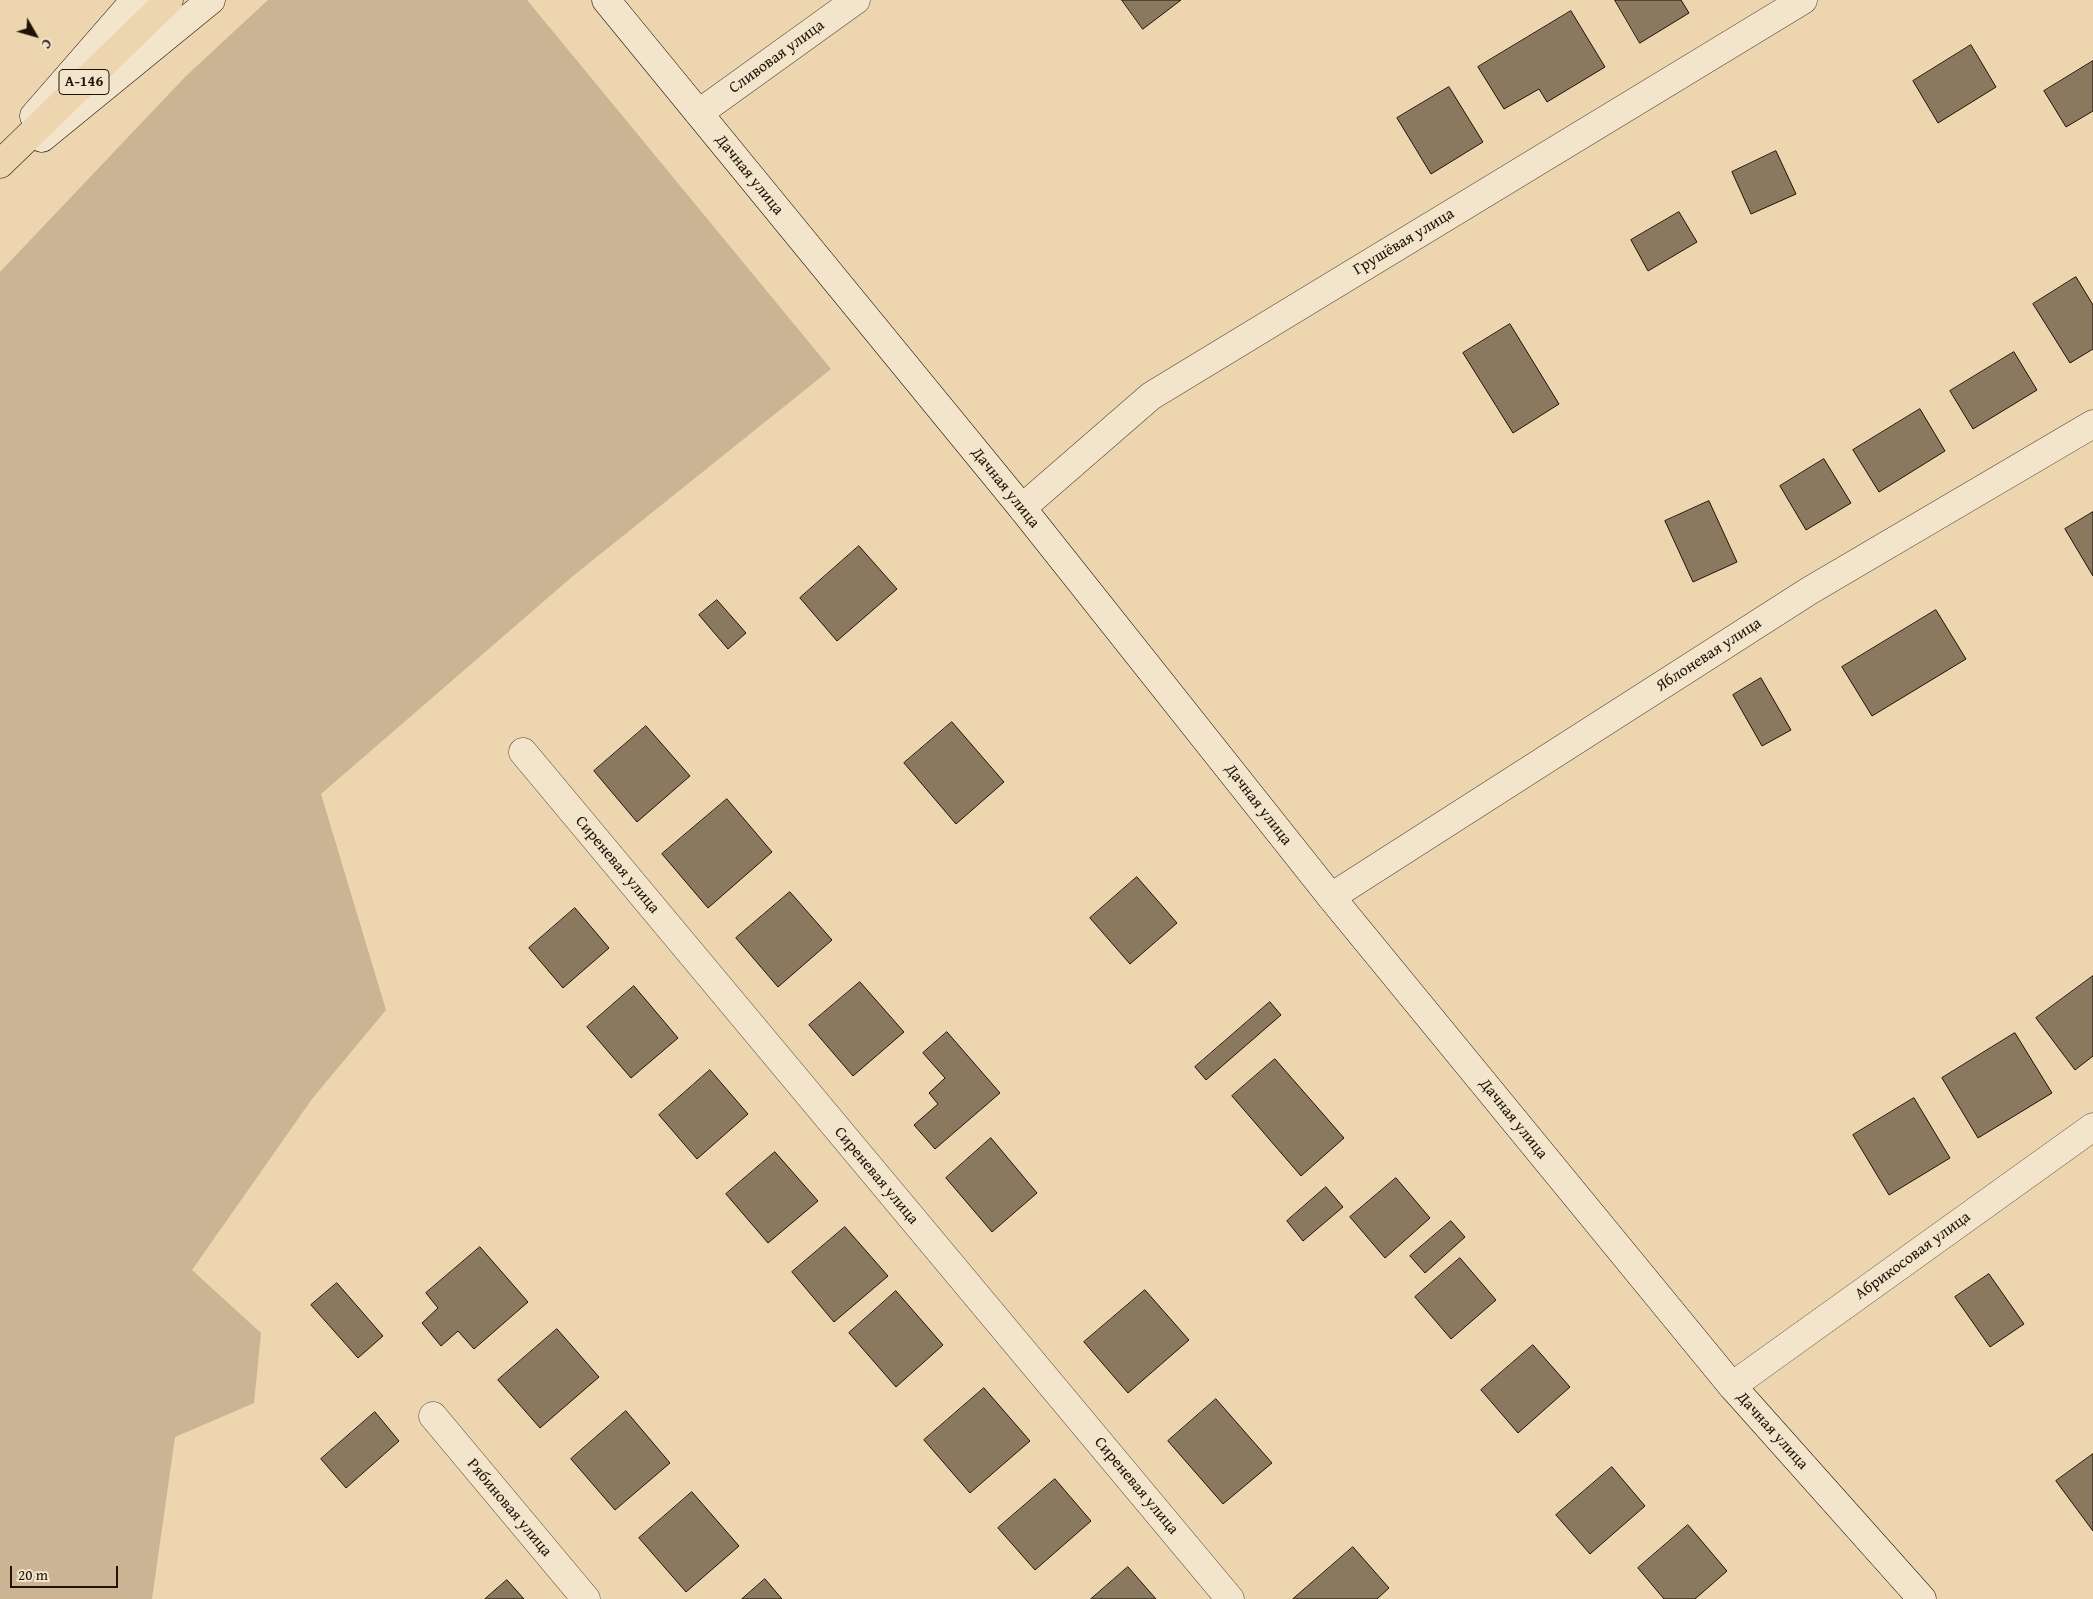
<!DOCTYPE html>
<html>
<head>
<meta charset="utf-8">
<style>
  body { margin:0 }
  #map { position:relative; width:2093px; height:1599px; overflow:hidden; background:#edd5b0; font-family:"Gentium Book Plus",serif }
  canvas { display:block }
  .north { position:absolute; left:10px; top:10px; width:50px; height:50px; -webkit-text-stroke:4px #f3e4cc; paint-order:stroke; rotate:128deg; font-size:14px; font-weight:700; line-height:20px; text-align:center; color:#1f1307 }
  .north::after { content:''; display:block; margin:auto; width:18px; height:22px; background:#1f1307; clip-path:polygon(50% 0,100% 100%,50% 72%,0 100%) }
  .scale { position:absolute; left:10px; top:1566px; width:108px; height:22px; box-sizing:border-box; border:2px solid #1f1307; border-top:0; padding-left:6px; font-size:15px; line-height:18px; white-space:nowrap; color:#1f1307; -webkit-text-stroke:4px #f3e4cc; paint-order:stroke }
</style>
</head>
<body>
<div id="map">
<canvas width="2093" height="1599"></canvas>
<div class="north">С</div>
<div class="scale">20 m</div>
</div>
<script>
const g = document.querySelector('canvas').getContext('2d');
g.lineJoin = 'round';
function paint(path, color) {
  g.fillStyle = color;
  g.fill(path, 'evenodd');
}
function strokePath(path, color, width, dash) {
  g.strokeStyle = color;
  g.lineWidth = width;
  g.lineCap = dash ? 'butt' : 'round';
  g.setLineDash(dash || []);
  g.stroke(path);
}
function drawText(font, color, halo, rows, align = 'center') {
  g.font = font + ' "Gentium Book Plus",serif';
  g.lineWidth = 4.5;
  g.setLineDash([]);
  g.textBaseline = 'middle';
  g.strokeStyle = halo;
  g.fillStyle = color;
  for (const [text, x, y, turn = 0] of rows) {
    g.save();
    g.translate(x, y);
    g.rotate((+turn || 0) * Math.PI / 180);
    g.textAlign = isNaN(turn) ? turn : align;
    if (halo) g.strokeText(text, 0, 0);
    g.fillText(text, 0, 0);
    g.restore();
  }
}
const green = new Path2D(`
  M268 0H527L831 369 573 576 321 794 386 1010 312 1099 192 1270 261 1333 254 1403 175 1437 152 1599H0V272L186 76Z`);
const building = new Path2D(`
  M1122 0H1181L1143 29Z
  M1615 0H1681L1689 13 1640 43Z
  M1571 11 1605 67 1547 102 1539 89 1504 109 1478 67Z
  M1971 45 1996 87 1938 123 1913 81Z
  M2093 61V111L2066 127 2044 91Z
  M1449 87 1483 142 1431 174 1397 118Z
  M1776 151 1796 194 1751 214 1732 172Z
  M1679 212 1697 242 1648 271 1631 240Z
  M2076 277 2093 305V349L2070 363 2033 304Z
  M1510 324 1559 404 1513 433 1463 353Z
  M2014 352 2037 390 1973 429 1950 391Z
  M1920 409 1945 451 1879 492 1853 450Z
  M1824 459 1851 503 1806 530 1780 486Z
  M1709 501 1737 562 1693 582 1665 521Z
  M2093 512V576L2065 529Z
  M859 546 897 589 837 641 800 598Z
  M717 600 746 633 728 649 699 615Z
  M1936 610 1966 659 1872 716 1842 667Z
  M1761 678 1791 730 1762 746 1733 695Z
  M952 722 1004 782 956 824 904 763Z
  M646 726 690 776 637 822 594 771Z
  M727 799 772 852 708 908 662 854Z
  M1137 877 1177 923 1130 964 1090 918Z
  M790 892 832 940 778 987 736 938Z
  M575 908 609 948 563 988 529 948Z
  M2093 976V1056L2075 1070 2036 1018Z
  M860 982 904 1032 853 1076 809 1025Z
  M634 986 678 1038 631 1078 587 1027Z
  M1270 1002 1281 1015 1206 1080 1195 1067Z
  M947 1032 1000 1093 935 1149 914 1125 938 1104 929 1093 945 1078 923 1053Z
  M2015 1033 2052 1093 1978 1138 1942 1078Z
  M1275 1059 1344 1138 1301 1176 1232 1096Z
  M710 1070 748 1114 697 1159 659 1115Z
  M1914 1098 1950 1158 1889 1195 1853 1135Z
  M991 1138 1037 1193 992 1232 946 1178Z
  M775 1152 818 1201 768 1243 726 1194Z
  M1396 1178 1430 1218 1385 1258 1350 1217Z
  M1326 1187 1343 1207 1303 1241 1287 1221Z
  M1451 1221 1465 1237 1425 1273 1410 1256Z
  M845 1227 888 1276 834 1322 792 1272Z
  M480 1247 528 1302 474 1349 458 1331 441 1346 422 1323 438 1308 426 1293Z
  M1460 1258 1496 1300 1451 1339 1415 1297Z
  M1989 1274 2024 1324 1990 1347 1955 1297Z
  M337 1283 383 1336 358 1358 311 1305Z
  M1145 1290 1189 1340 1128 1393 1084 1342Z
  M896 1291 943 1345 896 1387 849 1333Z
  M557 1329 599 1377 540 1428 498 1380Z
  M1533 1345 1570 1387 1518 1433 1481 1390Z
  M984 1388 1030 1441 970 1493 924 1440Z
  M1216 1399 1272 1463 1223 1504 1168 1441Z
  M626 1411 670 1463 615 1510 571 1459Z
  M375 1412 399 1441 346 1488 321 1459Z
  M2093 1454V1531L2056 1481Z
  M1612 1467 1645 1506 1590 1554 1556 1515Z
  M1055 1479 1091 1521 1035 1570 998 1528Z
  M692 1492 739 1546 686 1592 639 1538Z
  M1688 1525 1727 1571 1695 1599H1664L1638 1568Z
  M1353 1547 1389 1588 1377 1599H1293Z
  M1128 1567 1156 1599H1091Z
  M765 1579 782 1599H742Z
  M507 1580 524 1599H485Z`);
const street = new Path2D(`
  M699 113 856 0
  M1022 508 1151 396 1803 0
  M523 752 1230 1599
  M1331 897 1809 591 2093 424
  M1732 1386 2093 1127
  M433 1416 586 1599`);
const secondary = new Path2D(`
  M606 0 1022 508 1331 897 1732 1386 1922 1599
  M34 116 135 0
  M42 138 211 0`);
const highway = new Path2D(`
  M0 164 169 0`);
const shields = [
  [84,82,50]
];
const shieldNames = [
  ["А-146",84,82]
];
const streetNames = [
  ["Сливовая улица",777,57,-36],
  ["Дачная улица",749,175,51],
  ["Грушёвая улица",1404,242,-31],
  ["Дачная улица",1005,488,51],
  ["Яблоневая улица",1709,655,-33],
  ["Дачная улица",1258,805,52],
  ["Сиреневая улица",617,865,50],
  ["Дачная улица",1513,1119,51],
  ["Сиреневая улица",876,1176,50],
  ["Абрикосовая улица",1913,1256,-36],
  ["Дачная улица",1772,1431,48],
  ["Сиреневая улица",1136,1486,50],
  ["Рябиновая улица",509,1508,50]
];
paint(green, '#cab493');
paint(building, '#8a785f');
strokePath(building, '#1f1307', 1);
strokePath(street, '#524431', 29);
strokePath(secondary, '#1f1307', 29);
strokePath(highway, '#1f1307', 29);
strokePath(street, '#f3e4cc', 28);
strokePath(secondary, '#f3e4cc', 28);
strokePath(highway, '#edd5b0', 28);
for (const [x, y, w] of shields) {
  const box = new Path2D();
  box.roundRect(x - w / 2, y - 12.5, w, 25, 4);
  g.fillStyle = '#f3e4cc';
  g.fill(box);
  strokePath(box, '#1f1307', 1);
}
drawText('bold 15px', '#1f1307', null, shieldNames);
drawText('16px', '#1f1307', '#f3e4cc', streetNames);
</script>
</body>
</html>
